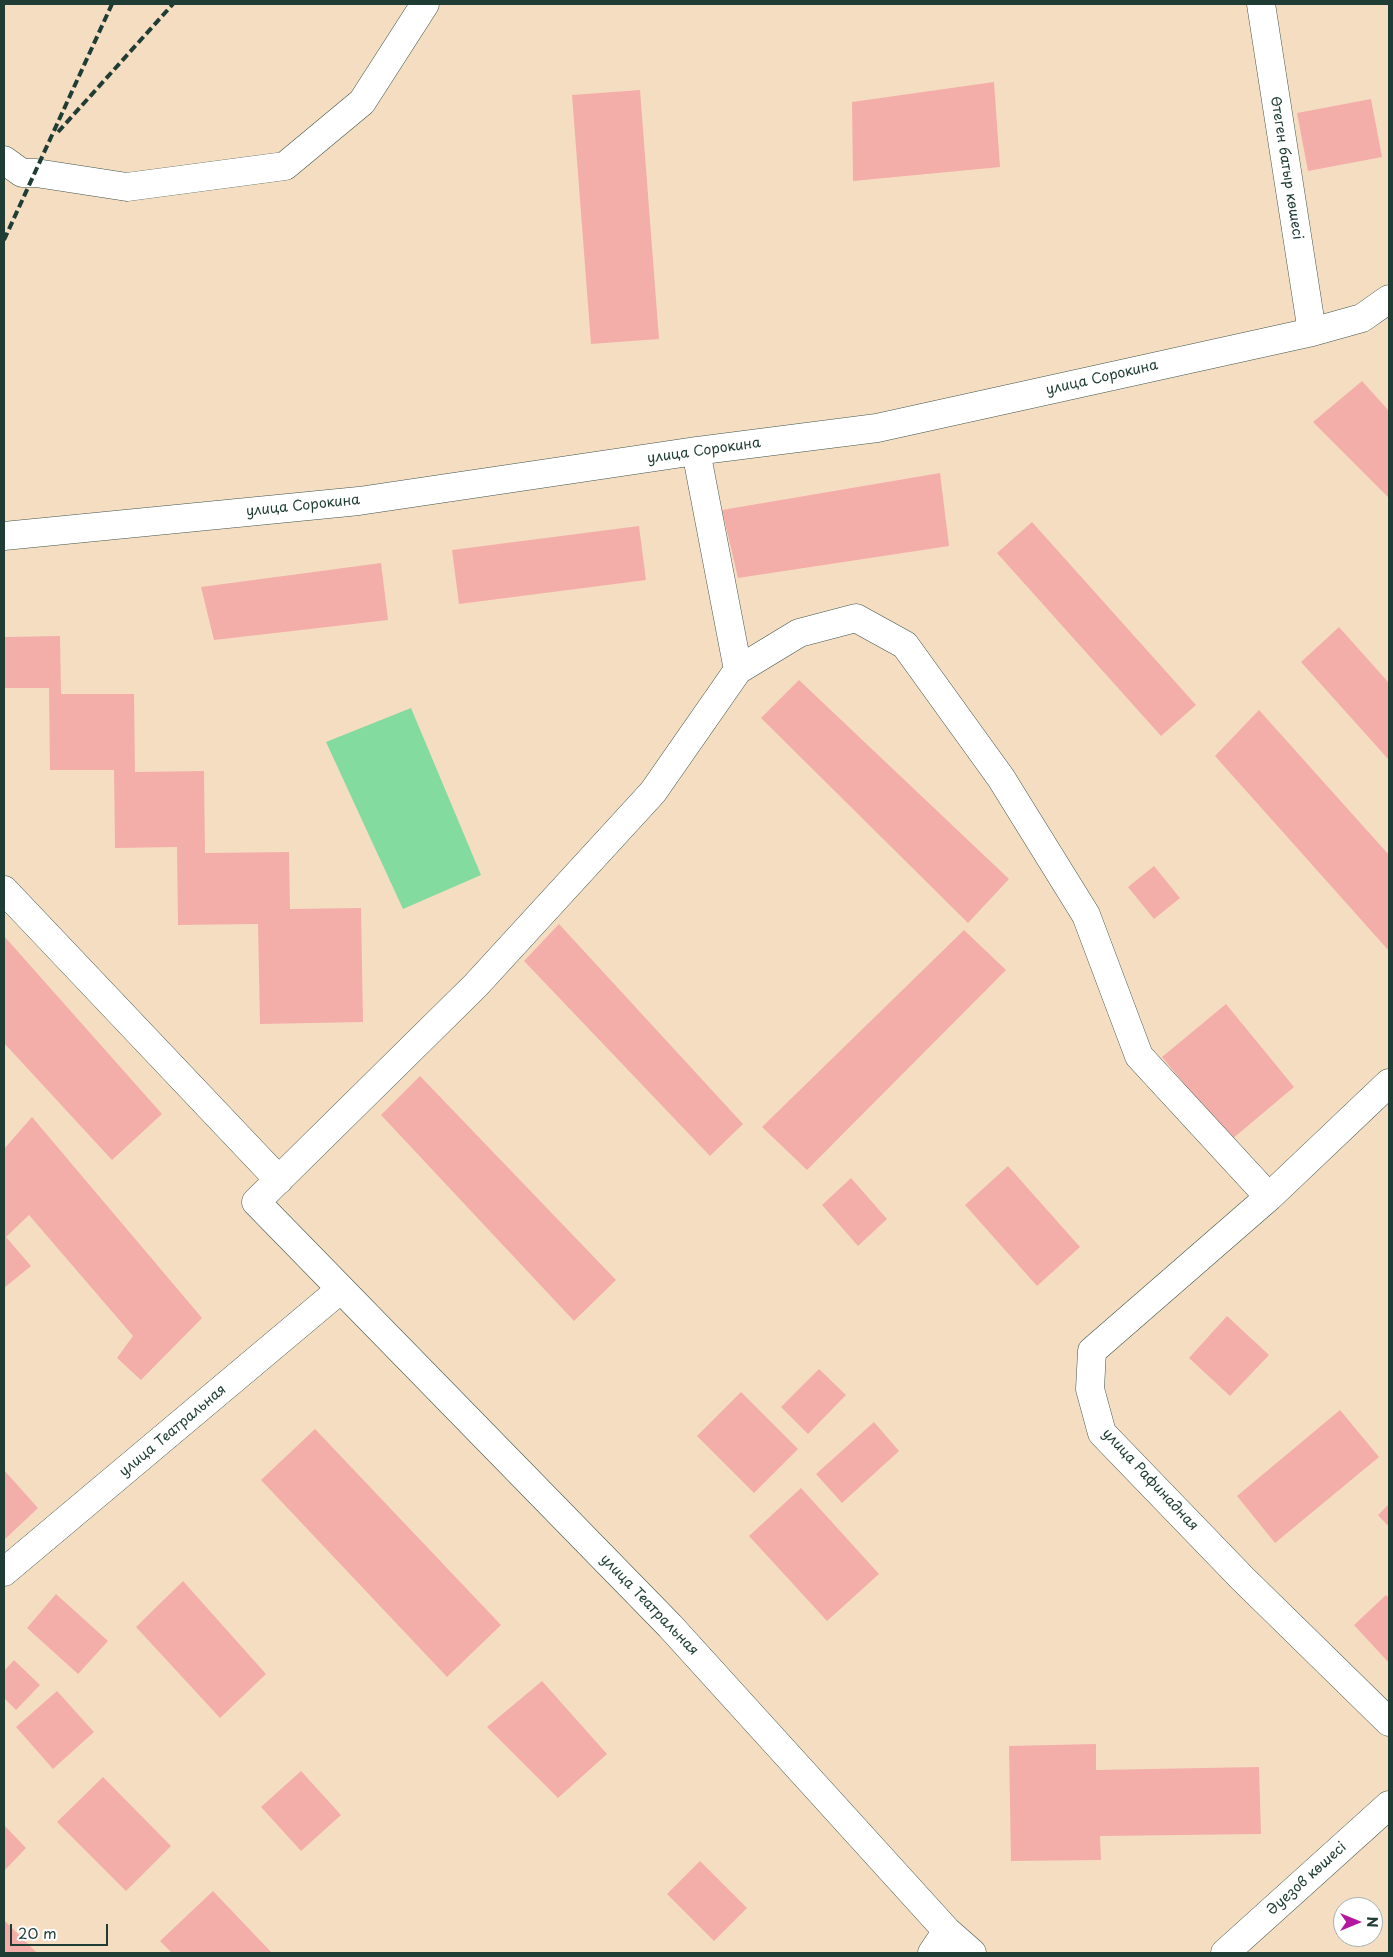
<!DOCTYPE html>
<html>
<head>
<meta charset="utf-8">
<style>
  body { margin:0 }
  #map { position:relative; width:1393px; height:1957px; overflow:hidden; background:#f5ddc1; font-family:"Playpen Sans",sans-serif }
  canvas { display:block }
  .frame { position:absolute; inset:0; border:5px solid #1f3d34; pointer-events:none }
  .north { position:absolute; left:1333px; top:1897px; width:50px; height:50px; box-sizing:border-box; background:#fff; border:1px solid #a5b1ae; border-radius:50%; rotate:90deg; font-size:14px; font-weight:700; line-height:20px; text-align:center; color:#1f3d34 }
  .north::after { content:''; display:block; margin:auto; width:18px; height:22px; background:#b5179e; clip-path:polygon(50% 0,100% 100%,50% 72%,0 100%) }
  .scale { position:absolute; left:10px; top:1924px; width:98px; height:22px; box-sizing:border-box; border:2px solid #1f3d34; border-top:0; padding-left:6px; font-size:15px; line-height:18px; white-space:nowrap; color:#1f3d34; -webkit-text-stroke:4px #fff; paint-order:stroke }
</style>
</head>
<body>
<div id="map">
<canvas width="1393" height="1957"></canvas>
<div class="frame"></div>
<div class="north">N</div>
<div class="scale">20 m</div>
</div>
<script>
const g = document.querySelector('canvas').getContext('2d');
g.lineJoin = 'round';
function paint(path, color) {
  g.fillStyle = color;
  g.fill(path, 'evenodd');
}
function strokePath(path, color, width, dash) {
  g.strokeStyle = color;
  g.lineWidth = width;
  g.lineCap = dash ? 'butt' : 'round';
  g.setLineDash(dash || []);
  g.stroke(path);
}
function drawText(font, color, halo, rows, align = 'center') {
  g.font = font + ' "Playpen Sans",sans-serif';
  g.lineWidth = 4;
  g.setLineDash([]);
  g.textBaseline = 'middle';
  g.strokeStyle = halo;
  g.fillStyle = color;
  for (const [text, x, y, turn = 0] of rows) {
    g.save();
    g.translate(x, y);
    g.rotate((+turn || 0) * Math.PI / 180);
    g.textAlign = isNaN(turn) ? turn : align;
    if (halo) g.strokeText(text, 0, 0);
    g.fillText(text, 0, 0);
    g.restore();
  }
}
const green = new Path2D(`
  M411 708 481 875 403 909 326 742Z`);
const building = new Path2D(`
  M994 82 1000 167 853 181 852 102Z
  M640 90 659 339 591 344 572 95Z
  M1371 99 1382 157 1308 171 1297 113Z
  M1362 381 1389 411V498L1313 422Z
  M940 473 949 546 738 578 722 510Z
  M1032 522 1196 705 1161 736 997 553Z
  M639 526 646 580 459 604 452 550Z
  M381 563 388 620 214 640 201 587Z
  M1339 627 1389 683V760L1301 662Z
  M60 636 61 694H134L135 772 204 771 205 853 289 852 290 909 361 908 363 1022 260 1024 258 924 178 925 177 847 115 848 114 770H50L49 688H4V637Z
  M799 680 1009 879 968 923 761 718Z
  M1259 710 1389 855V951L1215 756Z
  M1154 866 1180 898 1154 919 1128 887Z
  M559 924 743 1124 710 1156 524 961Z
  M964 930 1006 970 807 1170 762 1127Z
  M4 936 162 1114 112 1160 4 1043Z
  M1226 1004 1294 1087 1231 1140 1162 1057Z
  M420 1076 616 1280 574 1321 381 1115Z
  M32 1117 202 1318 141 1380 117 1358 133 1336 29 1215 6 1237 31 1266 4 1288V1149Z
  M1008 1166 1080 1247 1037 1286 965 1205Z
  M851 1178 887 1219 858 1246 822 1205Z
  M1227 1316 1269 1355 1230 1396 1189 1358Z
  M819 1369 846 1395 808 1434 781 1407Z
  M741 1392 798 1449 754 1493 697 1436Z
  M1340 1410 1379 1457 1275 1543 1237 1496Z
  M874 1422 899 1451 842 1503 816 1474Z
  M315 1429 501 1625 447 1677 261 1480Z
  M4 1470 38 1508 4 1540Z
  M801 1488 879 1574 827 1621 749 1536Z
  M1389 1504V1527L1378 1515Z
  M183 1581 266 1674 220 1718 136 1627Z
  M56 1594 108 1641 78 1674 27 1628Z
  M1386 1595 1389 1598V1663L1354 1625Z
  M14 1660 40 1685 16 1710 4 1698V1671Z
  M542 1681 607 1754 558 1798 487 1727Z
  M57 1691 94 1732 53 1769 16 1727Z
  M1096 1744V1770L1259 1767 1261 1834 1100 1836 1101 1860 1011 1861 1009 1746Z
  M301 1771 341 1815 301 1851 261 1807Z
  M103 1777 171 1846 126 1891 57 1822Z
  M4 1825 26 1848 4 1871Z
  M700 1861 747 1908 714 1941 667 1894Z
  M213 1891 272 1953H172L160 1941Z
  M4 1920 37 1953H4Z`);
const minor = new Path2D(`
  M1261 4 1312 332
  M4 160 22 173H36L127 187 285 166 362 102 425 4
  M696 451 738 670 653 792 476 985 256 1202 670 1626 947 1931 972 1953
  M4 536 359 501 696 451 877 428 1312 332 1362 318 1389 299
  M738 670 799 633 856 618 905 645 1001 778 1086 915 1139 1056 1269 1197
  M4 890 279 1180
  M1389 1083 1269 1197 1092 1351 1090 1389 1102 1433 1242 1578 1389 1722
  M4 1572 341 1289
  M932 1953 947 1931
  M1225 1953 1389 1805`);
const rail = new Path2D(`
  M58 132 173 4
  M4 240 112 4`);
const streetNames = [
  ["Өтеген батыр көшесі",1286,168,81],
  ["улица Сорокина",1102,378,-13],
  ["улица Сорокина",704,451,-8],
  ["улица Сорокина",303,506,-6],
  ["улица Театральная",173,1431,-40],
  ["улица Рафинадная",1150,1480,47],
  ["улица Театральная",649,1605,46],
  ["Әуезов көшесі",1307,1879,-42]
];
paint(green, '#83db9f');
paint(building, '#f4aea9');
strokePath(minor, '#3f5549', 29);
strokePath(minor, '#fff', 28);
strokePath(rail, '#1f3d34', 4, [8, 4]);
drawText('14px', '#1f3d34', '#fff', streetNames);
</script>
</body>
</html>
